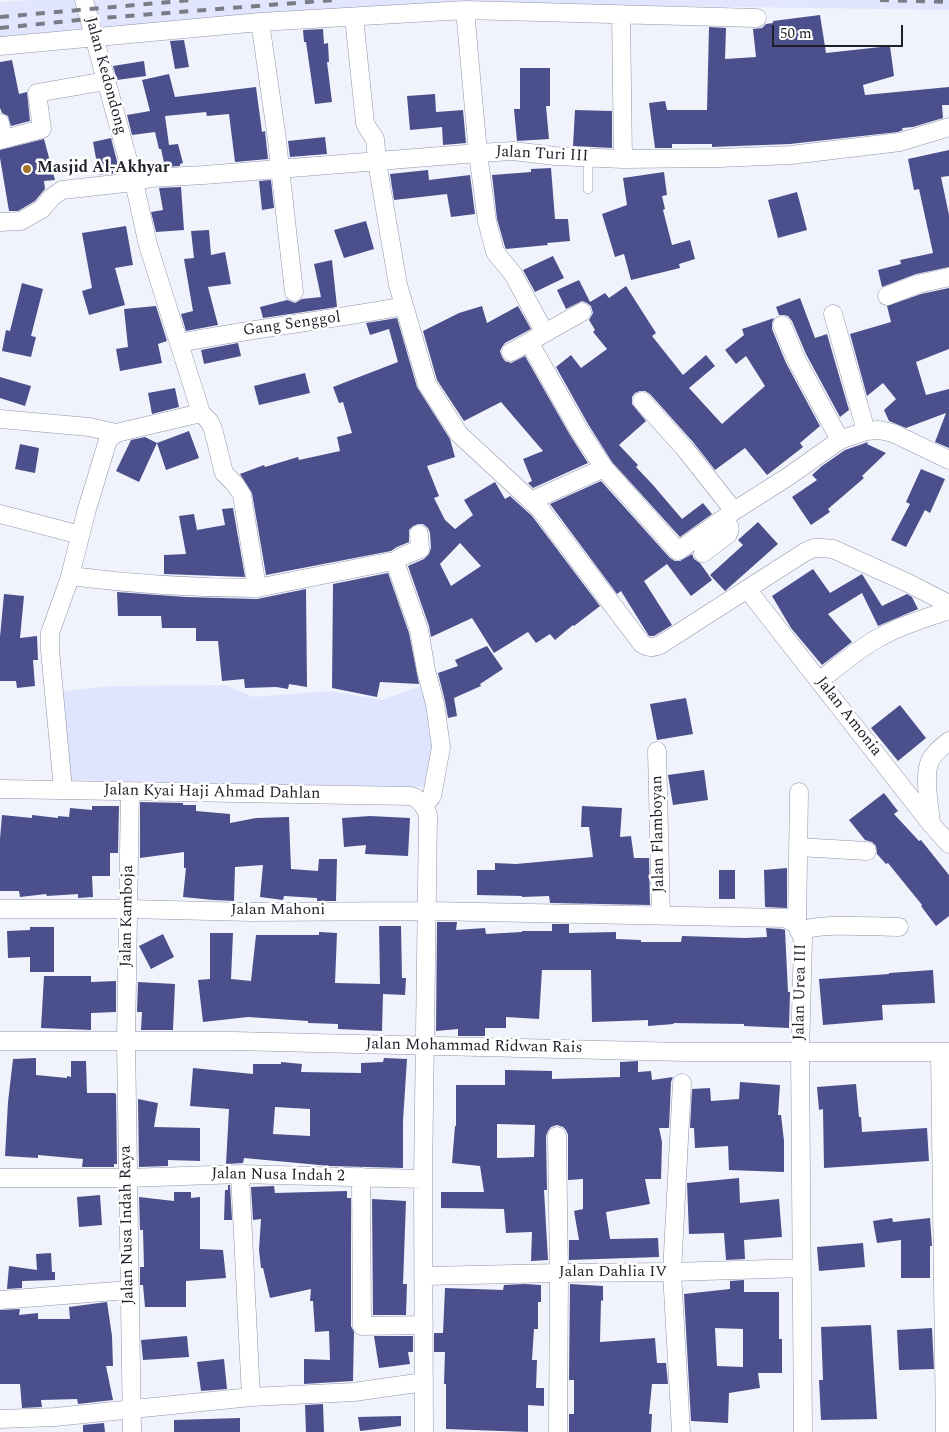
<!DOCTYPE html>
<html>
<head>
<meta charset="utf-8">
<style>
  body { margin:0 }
  #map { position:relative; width:949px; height:1432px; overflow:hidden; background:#f1f3fc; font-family:Spectral,serif }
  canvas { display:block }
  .scale { position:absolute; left:772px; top:25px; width:131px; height:22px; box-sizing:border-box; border:2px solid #1f2029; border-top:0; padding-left:6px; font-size:15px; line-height:18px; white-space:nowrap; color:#1f2029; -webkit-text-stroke:4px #fff; paint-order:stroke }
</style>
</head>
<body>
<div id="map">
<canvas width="949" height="1432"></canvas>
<div class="scale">50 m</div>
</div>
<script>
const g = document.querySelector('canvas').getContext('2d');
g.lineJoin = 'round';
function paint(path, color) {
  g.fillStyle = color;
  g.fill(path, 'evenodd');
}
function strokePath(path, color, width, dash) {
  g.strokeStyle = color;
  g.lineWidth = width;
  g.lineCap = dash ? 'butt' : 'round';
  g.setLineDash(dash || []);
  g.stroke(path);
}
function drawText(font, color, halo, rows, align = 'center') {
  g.font = font + ' Spectral,serif';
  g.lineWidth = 5;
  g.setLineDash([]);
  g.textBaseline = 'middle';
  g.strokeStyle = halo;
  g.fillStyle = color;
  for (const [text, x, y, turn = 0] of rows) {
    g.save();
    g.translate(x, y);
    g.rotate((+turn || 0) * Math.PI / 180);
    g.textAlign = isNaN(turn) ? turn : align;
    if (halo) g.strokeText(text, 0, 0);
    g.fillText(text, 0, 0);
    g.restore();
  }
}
const built = new Path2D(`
  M34 0H949V10L464 3 0 45V2Z`);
const green = new Path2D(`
  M429 683 439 732 427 787 62 780 58 692 113 686 226 685 253 697 331 691 382 700Z`);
const building = new Path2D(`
  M820 15 826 53 890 46 894 76 863 85 865 95 949 87V105H942L943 118 913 127 902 128 903 130 898 132 790 144 712 147V144H672V148H655L649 103 665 101 667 110H707L709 27 726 28 725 59 756 57 753 29 762 28 766 24 773 23V21Z
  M323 29 324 44 328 43 329 62H327L332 102 315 104 306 42H304L303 30Z
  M184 40 189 67 175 69 170 41Z
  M12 60 19 94 27 92 30 121 11 126 8 116 2 113 0 108V62Z
  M144 61 146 76 117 80 113 66Z
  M520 68H550V106H546L549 139 517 141 514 109H520Z
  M169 74 175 97 256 87 262 132 265 131 268 159 235 162 229 114 207 116 206 112 165 116 169 145 178 144 183 163 180 164V166L165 167 161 149H159L155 132 132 135 127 115 150 111 142 80Z
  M435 94 436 112 463 110 466 143 443 145 442 127 410 130 407 96Z
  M575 110 612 111V148L573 146Z
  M325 137 327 154 290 157 288 141Z
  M111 138 120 173 99 175 93 142Z
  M44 139 55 180 44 181 45 189 35 201 18 211H9L0 158V150Z
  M949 150V176L941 177 949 215V267L916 274 882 287 878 270 901 264 900 260 933 253 919 189 914 190 908 159Z
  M551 168 555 219H568L570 241 547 243 548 245 506 249 505 247 497 219 492 175 531 172V169Z
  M428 170 429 180 470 175 475 214 451 217 447 194 394 200 390 174Z
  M664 172 667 195 662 196 665 209 663 210 672 245 690 240 695 259 679 264 680 268 631 280 624 254 615 257 602 214 627 205 623 178Z
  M271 180 274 208 262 210 259 181Z
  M181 187 184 230 156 232 151 212 163 210 159 188Z
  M797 192 807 230 778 238 768 200Z
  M366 221 374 249 344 258 334 230Z
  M126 226 133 265 115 268 125 305 89 315 82 291 92 288 82 233Z
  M209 230 211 255 225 252 231 284 208 287 218 325 186 331 181 314 193 311 184 259 194 258 191 231Z
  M553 256 564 278 535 292 523 270Z
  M332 260 337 307 263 318 260 307 287 300 295 303 302 299 321 297 314 264Z
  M579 280 590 302 605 293 609 298 626 286 656 333 652 336 683 375 706 355 715 366 689 388 722 424 765 386 746 356 736 364 725 350 744 335 742 329 774 318 772 323V329L786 363 820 426 800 443 803 447 767 475 745 448 715 470 693 442 650 394 645 391H640L635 393 632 397V404L646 421 619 445 638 465 636 467 653 485 682 519 703 503 712 514 680 537 612 462 588 424 556 367 571 355 581 368 607 349 593 332 595 330 589 320 593 313 591 306 587 303 582 301 566 309 557 290Z
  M22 283 43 289 31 336 36 337 31 357 2 351 6 330 10 331Z
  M949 288V349L916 362 926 395 949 389V448L935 442 946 413 906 428 889 421 884 410 896 399 883 383 867 396 850 334 891 322 887 306 921 294Z
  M800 298 815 338 827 334 829 341 849 410 840 417 806 354 792 321 788 316 784 315H779L776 307Z
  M156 306 167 341 158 344 162 363 120 371 116 349 128 347 124 309Z
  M482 306 487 323 518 306 531 329 505 343 502 347 500 351 502 357 505 361 511 363 525 356 570 435 588 463 533 488 528 483 532 481 523 459 543 451 501 402 464 421 437 380 423 331 459 313Z
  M397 318 417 387 450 439 455 457 427 466 439 496 434 498 445 520 455 529 473 515 464 500 495 482 505 499 510 496 532 516 600 606 574 626 573 625 555 640 550 634 536 643 528 632 494 653 472 618 431 637 429 626 408 566 424 559 429 554 431 548 430 533 428 528 423 524H418L413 526 409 530V542L397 547 391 551 266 575 252 493 240 474 264 465 265 467 298 457 299 460 340 451 337 437 352 433 343 402 339 403 333 387 398 362 389 329 370 335 366 323ZM460 543 481 566 451 586 440 564Z
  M238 343 241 356 204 364 201 350Z
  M305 373 310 393 259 405 254 386Z
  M0 377 31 386 25 406 0 398Z
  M175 388 179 407 152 414 148 393Z
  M189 431 199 458 166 470 157 443Z
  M145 437 157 443 139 482 116 471 131 440Z
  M868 442 867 444 886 453 862 476 864 478 828 509 830 512 811 525 792 497 817 480 812 475 822 466 845 450Z
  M20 444 39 448 35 473 15 469Z
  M921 469 945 479 930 513 925 510 906 547 891 540 910 504 906 502Z
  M601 481 670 558 675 561H680L692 554 694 559 700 563 712 580 691 596 667 564 644 581 672 625 654 636H649L621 591 617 594 550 504Z
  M233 508 245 577 164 574V555L186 554 179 516 194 514 197 530 225 525 222 509Z
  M758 522 778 544 725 591 710 575 743 545 738 540Z
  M813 569 830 593 862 574 882 606 907 594 912 597 918 609 878 626 862 593 828 614 852 642 822 665 791 628 772 596Z
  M388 573 409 633 419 684 380 682 377 697 332 688 333 584Z
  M306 589 307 687 289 684 288 689 276 687 245 688 244 679 222 681 218 641H196V628H162L161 616H118L117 592 186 597 257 599Z
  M4 594 24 596 20 638 37 636 38 660H33L35 686 17 688 16 681H0V637Z
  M487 646 503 669 480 684 481 686 454 698 457 716 448 718 445 701 438 673 458 666 455 660Z
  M686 698 693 734 657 740 650 704Z
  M900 705 926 738 898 761 871 728Z
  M704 770 708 800 673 805 668 775Z
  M884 793 898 811 894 814 919 841 921 840 949 875V916L936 926 921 906 922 905 888 863 886 864 877 854 876 846 872 842 865 840 849 820Z
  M140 802 183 803V805H196V811L230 814V823L256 818 289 817 291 869 318 871 319 859H337L336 901H317V898L284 896 283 900 260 897 263 865 235 867 234 901 213 900 183 897 186 868H184V852L140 858Z
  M92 806H119L118 853H110V876H92L93 897 78 898V894L47 896 46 894 20 897 19 891H0V839L2 815 32 818V815L58 818V816L69 817 70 808 92 810Z
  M582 806 622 808 620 837 631 836 634 858H649L650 905 550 903 549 896 522 897V896L477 895V870H495V863L516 864 593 857 589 827H581Z
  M370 816 410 818 408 856 365 854 366 845 344 847 342 818Z
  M787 868V908L765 907 764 870Z
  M719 870H735V899H719Z
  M437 922H457L456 930 485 928 486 934 522 932V931H552V924H569V933L616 932V939L641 940V942H681L682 936 745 938 767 937 766 928 782 929 785 930 788 992H790L789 1028 744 1026V1024L673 1023 674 1024 648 1026V1020L592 1022 591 970H542L539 1019 506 1017V1028H485V1036H458V1029L436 1031Z
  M379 926H401L402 978H406L405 995 383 994 382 1031 338 1029V1024L308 1023V1021L248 1017 203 1022 198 980 210 979V933H233L231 979 251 981 256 935H319V932L337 933 335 983 380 984Z
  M30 927H54V972H30V957L8 958 7 931 30 930Z
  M163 934 174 957 151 969 139 946Z
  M933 970 935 1003 882 1005 883 1020 823 1025 819 979 889 974V973Z
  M44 976H91V982L116 981V1012L91 1013V1030L41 1028Z
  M138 982 175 984 173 1030H141L142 1012H137Z
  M36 1058V1075L67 1078V1076L71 1077V1061H86L87 1093H114L116 1094 117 1164H114V1167H82L83 1159 38 1155V1158L5 1156 8 1102 13 1059Z
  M384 1058 407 1059 403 1121V1168L330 1166 244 1158 243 1163 226 1164 229 1109 190 1106 193 1068 253 1074V1064H281V1062L302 1064 301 1072 361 1073V1063L383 1062ZM275 1107 310 1109V1136L273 1134Z
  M638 1061V1072L651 1071 652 1080 673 1077 671 1082 669 1128H659L662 1142 661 1179H645L650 1204 606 1212 610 1239 658 1238 659 1257 569 1260V1240H579L574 1211 583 1209V1179L568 1180V1135L566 1130 563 1127 557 1125 551 1127 548 1131 546 1136 547 1190H544L548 1260 531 1261 532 1232 506 1233 504 1209 441 1208V1192H484L480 1166 452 1163 455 1126H456V1085H505V1070L552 1071V1079L620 1077V1062ZM497 1124 535 1125 534 1157 497 1158Z
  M740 1082 780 1085 778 1115H781L784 1141V1172L729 1170 728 1146 695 1148 694 1128H690L692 1089 710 1088 711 1101 739 1099Z
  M856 1084 859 1117H861L862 1132 927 1128 929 1161 824 1168 823 1109 819 1110 817 1087Z
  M138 1099 158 1103 154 1127 200 1128V1161L168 1160V1166L139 1167Z
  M739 1178 740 1203 779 1199 782 1237 744 1240 745 1259 726 1260 724 1233 689 1234 687 1183Z
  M228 1185H230L232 1220H224L225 1190H228Z
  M274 1186 275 1193 347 1191V1198H351V1326L354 1332 353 1381 304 1384V1359L330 1360 329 1331 315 1332 313 1301H310L311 1289 270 1298 263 1268H261L259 1250 261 1219 253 1220 251 1187Z
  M174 1192H191V1198L200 1197V1249L223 1250 226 1278 186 1281V1307H145L143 1285H140V1267H144L143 1230H140L139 1197 174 1201Z
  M100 1195 102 1225 79 1227 77 1197Z
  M372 1199 406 1201 403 1284H407L406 1315H373Z
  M892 1218 893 1222 930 1218 932 1246H930V1278H901V1240L877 1243 873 1221Z
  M863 1243 865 1267 819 1271 817 1247Z
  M51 1253 52 1272H55V1280L22 1281V1288L7 1289 9 1266 37 1270 36 1254Z
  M744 1280V1292H779V1339H782V1373H758L760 1388 729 1393 728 1423 691 1421 684 1294 730 1289V1281ZM715 1328 743 1329V1367L717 1366Z
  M525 1284 541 1285V1302H538V1329H534L532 1360H537L536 1388H544V1406L528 1405V1432L446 1429V1384H444L445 1352H434V1333H443L445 1288 503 1290 504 1285Z
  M570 1284 603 1286V1301L601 1300 600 1342 655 1338 657 1363H666L668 1384H652L649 1414H652L651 1432H569V1414H574V1380H569Z
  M107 1302 112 1336 113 1366H106L113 1400 78 1404 77 1399 41 1400 42 1407 22 1408 20 1384H0V1310L20 1309 19 1315 38 1313V1319H70L69 1307Z
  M871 1325 877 1419 821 1420 819 1380H823L821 1327Z
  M932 1328 934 1369 899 1370 897 1330Z
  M187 1336 189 1357 143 1360 141 1340Z
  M374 1336H413V1352H408L410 1364 379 1368Z
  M224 1359 227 1389 201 1391 197 1362Z
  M323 1404 324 1432H306L305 1405Z
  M401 1416V1426L360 1431 358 1417Z
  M240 1418V1432H174V1420Z
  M104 1423 105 1432H83V1425Z`);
const lane = new Path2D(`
  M588 189V157`);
const street = new Path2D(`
  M465 10 478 153 487 221 495 252 513 274 545 333
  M621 14 623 159
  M354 17 365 123 367 127 375 139 377 162 398 285 427 384 459 434 540 509 642 644C649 648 653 648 660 645L805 552 814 548H822L833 549 908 583 949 604
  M260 22 276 132 294 292
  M0 46 260 22 465 10 757 18
  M0 123 3 139
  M0 140 42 129 37 93 106 81
  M0 222 21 221 42 209 52 197 62 190 134 182 150 178 204 175 478 153 513 151 555 156 623 159 719 158 791 155 900 142 949 127
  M887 296 918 284 949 277
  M582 312 529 342 579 430 604 468 678 551 734 511
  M833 314 866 431
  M782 325 796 359 840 440
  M179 343C254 328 330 320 404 306
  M511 352 529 342
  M642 401 685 449 734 511 789 476 840 440 866 431 879 430 893 433 949 460
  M0 419 89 427 116 433
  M531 501 604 468
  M0 514 80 535
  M703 553 728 534C732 527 728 524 723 519
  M395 562 401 557 420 549 419 534
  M70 576C132 584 194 588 257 588L242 495 235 484 224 473 213 429 209 421 201 413 148 245 134 182 84 0
  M257 588 388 562H395L419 630 426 670 435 704 441 747 432 796 428 801 421 803
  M747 589 931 824 949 844
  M819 681C839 666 858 649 880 637 901 625 926 618 949 610
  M657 751 661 916
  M0 789 411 796C420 799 425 806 428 815L423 1179 240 1174 128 1178H0
  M63 789 50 650V633L69 580 87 509 108 440 116 433 201 413
  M130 791 126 1041 132 1432
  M931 824C930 806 923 777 930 761 934 752 942 747 949 741
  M798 847 867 851
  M0 909H128L251 912 428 911 785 918 797 925 803 939 800 1052 803 1432
  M797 925 799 792
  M799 931C827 922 869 927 899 927
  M0 1041H233L685 1052H949
  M940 1052 945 1432
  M557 1136 559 1273 558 1432
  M240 1174 251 1397
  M361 1177 362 1326 424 1325
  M423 1179 424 1432
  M425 1276 559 1273 672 1272 801 1268
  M0 1300 129 1290
  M0 1419 55 1417 251 1397 354 1392 424 1382
  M681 1432 672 1272 682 1083`);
const rail = new Path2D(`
  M880 0 949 2
  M0 17 192 0
  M0 28 89 19 334 0`);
const markers = [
  [27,169,5,"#a47528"]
];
const streetNames = [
  ["Jalan Kedondong",105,76,75],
  ["Jalan Turi III",542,155,3],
  ["Gang Senggol",292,325,-8],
  ["Jalan Amonia",848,717,52],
  ["Jalan Kyai Haji Ahmad Dahlan",212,793,1],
  ["Jalan Flamboyan",659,834,-91],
  ["Jalan Mahoni",278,911],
  ["Jalan Kamboja",128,916,-89],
  ["Jalan Urea III",801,992,-89],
  ["Jalan Mohammad Ridwan Rais",474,1047,1],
  ["Jalan Nusa Indah 2",278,1176,1],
  ["Jalan Nusa Indah Raya",128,1225,-91],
  ["Jalan Dahlia IV",613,1273]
];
const poiNames = [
  ["Masjid Al-Akhyar",37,169]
];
paint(built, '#e1e5fe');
paint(green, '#dfe4ff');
paint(building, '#4b508c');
strokePath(lane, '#9094a9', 10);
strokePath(street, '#9094a9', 19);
strokePath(lane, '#fff', 9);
strokePath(street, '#fff', 18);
strokePath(rail, '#7a7c85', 4, [9, 9]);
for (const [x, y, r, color] of markers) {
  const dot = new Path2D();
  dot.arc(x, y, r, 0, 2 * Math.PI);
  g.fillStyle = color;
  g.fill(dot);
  strokePath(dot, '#fff', 2);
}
drawText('16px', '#1f2029', '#fff', streetNames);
drawText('bold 16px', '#1f2029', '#fff', poiNames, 'left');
</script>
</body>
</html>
